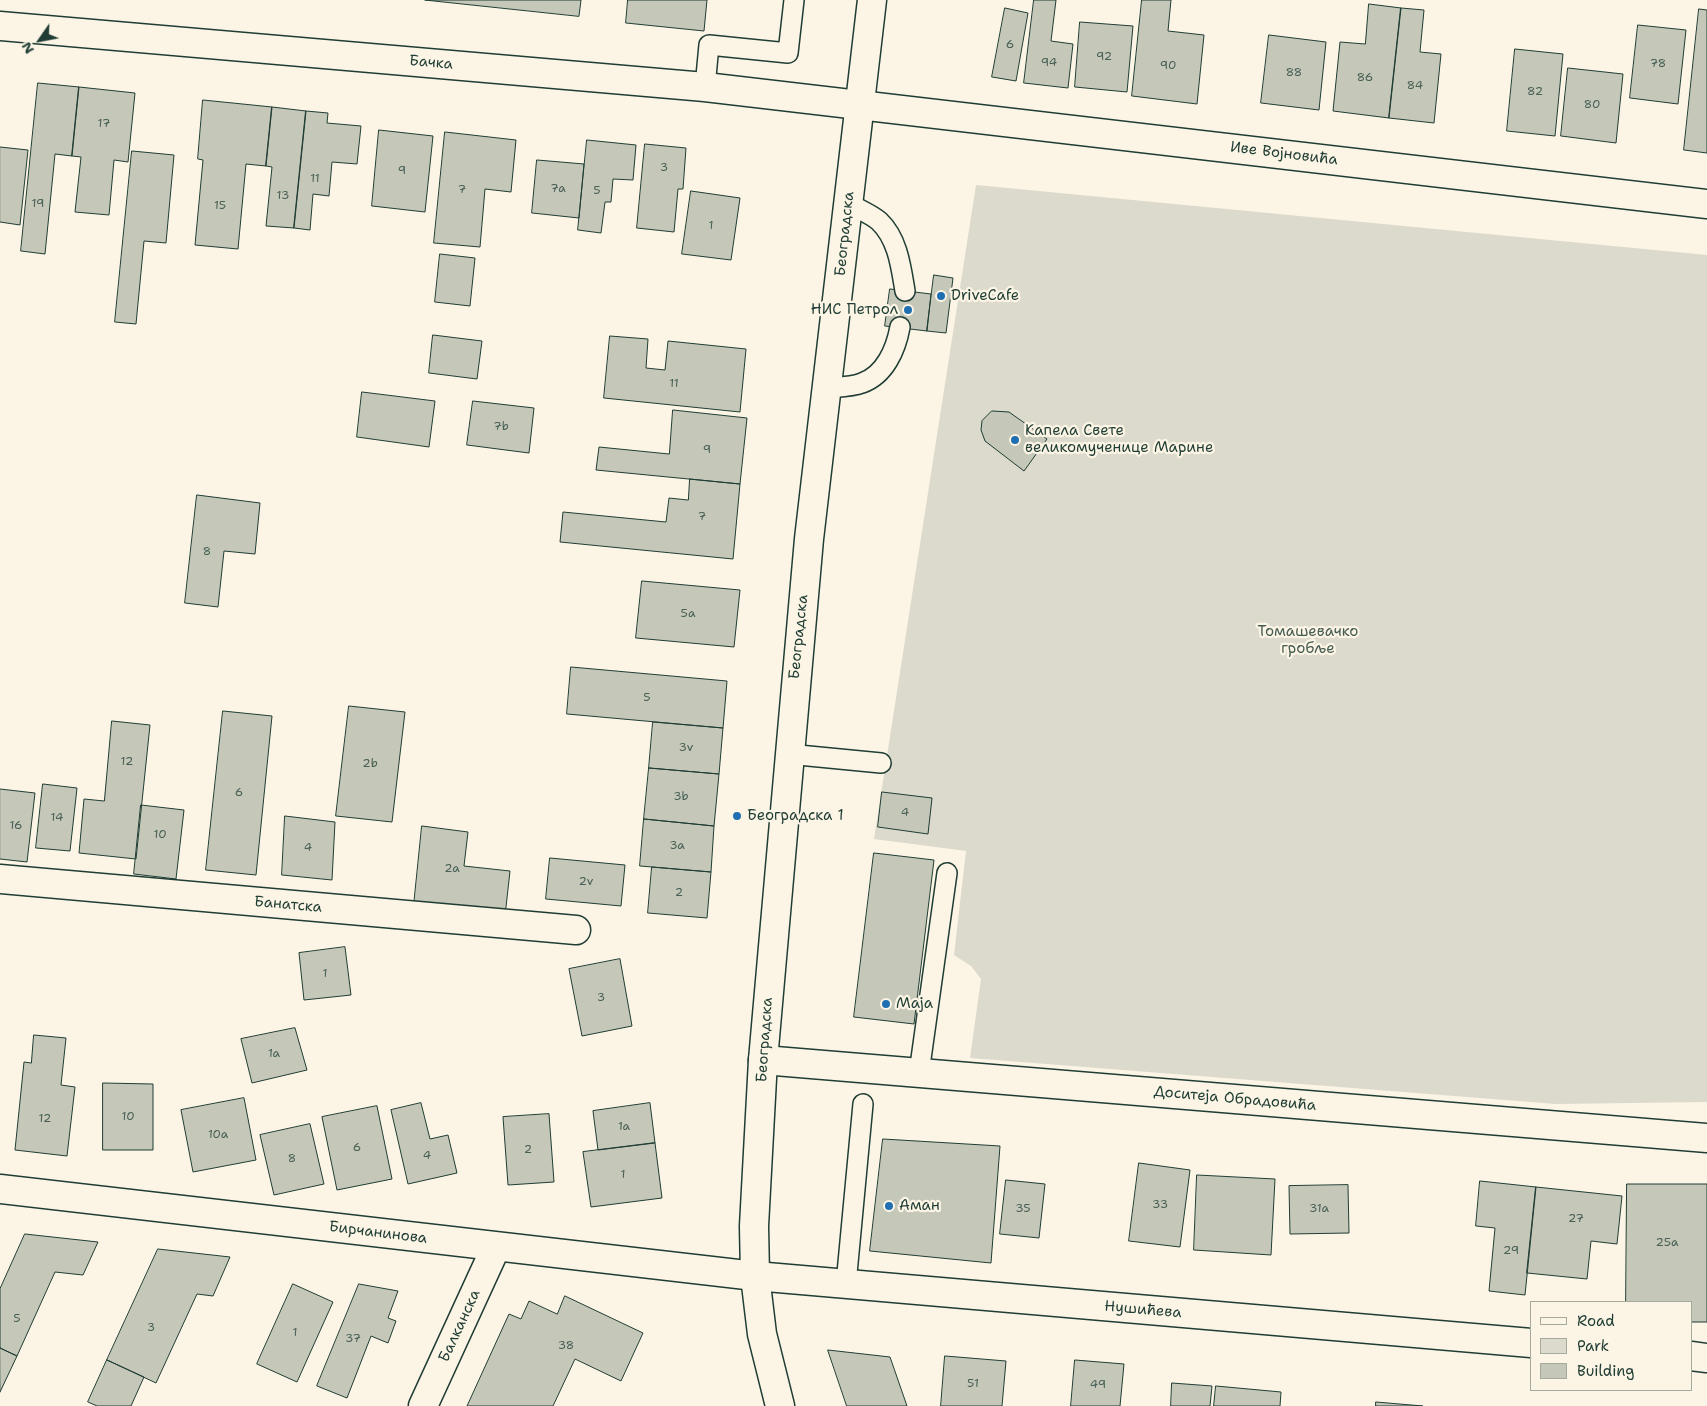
<!DOCTYPE html>
<html>
<head>
<meta charset="utf-8">
<style>
  body { margin:0 }
  #map { position:relative; width:1707px; height:1406px; overflow:hidden; background:#fcf5e5; font-family:"Shantell Sans",sans-serif }
  canvas { display:block }
  .legend { position:absolute; left:1530px; top:1301px; width:162px; height:90px; box-sizing:border-box; background:#fcf5e5; border:1px solid #a4ab9e; margin:0; padding:6px 9px; list-style:none; font-size:15px; color:#1f3d34 }
  .legend li { display:flex; align-items:center; gap:10px; height:25px }
  .legend b { width:25px; border:1px solid #a4ab9e }
  .north { position:absolute; left:15px; top:15px; width:50px; height:50px; -webkit-text-stroke:4px #fcf5e5; paint-order:stroke; rotate:237deg; font-size:14px; font-weight:700; line-height:20px; text-align:center; color:#1f3d34 }
  .north::after { content:''; display:block; margin:auto; width:18px; height:22px; background:#1f3d34; clip-path:polygon(50% 0,100% 100%,50% 72%,0 100%) }
</style>
</head>
<body>
<div id="map">
<canvas width="1707" height="1406"></canvas>
<ul class="legend">
<li><b style="height:6px;background:#fcf5e5"></b>Road</li>
<li><b style="height:14px;background:#dcdacc"></b>Park</li>
<li><b style="height:14px;background:#c5c7b9"></b>Building</li>
</ul>
<div class="north">N</div>
</div>
<script>
const g = document.querySelector('canvas').getContext('2d');
g.lineJoin = 'round';
function paint(path, color) {
  g.fillStyle = color;
  g.fill(path, 'evenodd');
}
function strokePath(path, color, width, dash) {
  g.strokeStyle = color;
  g.lineWidth = width;
  g.lineCap = dash ? 'butt' : 'round';
  g.setLineDash(dash || []);
  g.stroke(path);
}
function drawText(font, color, halo, rows, align = 'center') {
  g.font = font + ' "Shantell Sans",sans-serif';
  g.lineWidth = 4.5;
  g.setLineDash([]);
  g.textBaseline = 'middle';
  g.strokeStyle = halo;
  g.fillStyle = color;
  for (const [text, x, y, turn = 0] of rows) {
    g.save();
    g.translate(x, y);
    g.rotate((+turn || 0) * Math.PI / 180);
    g.textAlign = isNaN(turn) ? turn : align;
    if (halo) g.strokeText(text, 0, 0);
    g.fillText(text, 0, 0);
    g.restore();
  }
}
const green = new Path2D(`
  M976 185 1707 255V1102L1556 1104 970 1058 981 979 971 966 954 955 966 851 874 839Z`);
const building = new Path2D(`
  M425 0H581L579 16Z
  M628 0H707L704 31 626 23Z
  M1034 0H1056L1051 41 1073 44 1068 88 1024 83Z
  M1142 0H1171L1168 31 1204 35 1197 104 1132 96Z
  M1369 4 1401 8 1389 118 1333 111 1340 42 1365 44Z
  M1005 8 1028 13 1016 81 992 77Z
  M1401 8 1424 10 1420 52 1441 54 1434 123 1389 118Z
  M1699 9 1707 10V153L1684 150Z
  M1080 22 1133 26 1127 92 1075 87Z
  M1638 25 1686 30 1678 104 1630 98Z
  M1269 35 1326 42 1319 110 1261 103Z
  M1515 49 1563 54 1555 136 1507 131Z
  M1568 68 1623 74 1616 143 1561 136Z
  M38 83 79 87 72 156 55 154 45 254 21 251Z
  M79 87 135 93 128 162 114 160 109 215 75 212 81 157 72 156Z
  M203 100 272 107 266 166 246 164 238 249 195 245 203 160 198 159Z
  M272 107 306 111 294 228 266 226 272 167 266 166Z
  M306 111 328 113 327 123 361 126 357 164 332 162 329 196 313 194 310 230 294 228Z
  M379 130 433 136 425 212 372 206Z
  M445 132 516 140 511 192 485 189 480 247 434 243Z
  M587 140 636 145 633 180 613 179 611 202H605L601 233 578 230Z
  M645 144 686 148 683 189H678L674 232 637 228Z
  M0 147 28 150 20 225 0 222Z
  M132 151 174 155 166 243 144 241 136 324 115 322Z
  M537 160 584 164 579 218 532 213Z
  M691 191 740 198 731 260 682 254Z
  M440 254 475 258 470 306 435 302Z
  M934 275 953 278 946 333 927 331Z
  M890 289 931 294 927 331 885 326Z
  M433 335 482 341 477 379 429 373Z
  M610 336 648 339 646 368 665 370 668 341 746 349 740 412 604 398Z
  M362 392 435 401 429 447 357 437Z
  M473 401 534 408 529 453 467 445Z
  M673 410 747 418 740 484 596 470 599 447 669 454Z
  M992 411 1009 412 1047 439 1024 471 985 441 981 430 982 421Z
  M690 479 740 484 733 559 560 542 563 512 666 522 669 498 688 500Z
  M197 495 260 503 255 554 224 551 218 607 185 603Z
  M642 581 740 590 734 647 636 638Z
  M571 667 727 681 723 728 567 714Z
  M349 706 405 712 392 822 336 816Z
  M223 711 272 716 256 875 206 870Z
  M112 721 150 725 136 859 79 853 84 799 104 801Z
  M653 722 723 728 719 774 649 768Z
  M649 768 719 774 714 826 644 819Z
  M43 784 77 788 70 851 36 848Z
  M0 789 35 793 27 862 0 859Z
  M882 792 932 798 928 834 878 827Z
  M141 805 184 810 176 879 134 874Z
  M285 816 335 822 332 880 282 875Z
  M644 819 714 826 711 872 640 866Z
  M422 826 468 832 464 866 510 871 505 916 414 905Z
  M874 853 934 860 914 1024 854 1017Z
  M550 858 625 865 621 906 546 899Z
  M652 867 711 872 707 918 648 913Z
  M345 947 351 995 304 1000 299 953Z
  M620 959 632 1026 582 1036 569 969Z
  M295 1028 307 1070 252 1083 241 1039Z
  M34 1035 66 1038 61 1085 75 1087 67 1156 15 1150 24 1062 31 1063Z
  M103 1083 153 1084V1150H103Z
  M244 1098 256 1160 193 1172 181 1110Z
  M421 1103 430 1139 448 1135 457 1173 408 1184 391 1110Z
  M650 1103 655 1143 598 1150 593 1111Z
  M377 1106 392 1179 337 1190 322 1117Z
  M549 1114 554 1182 508 1185 503 1117Z
  M310 1124 324 1184 274 1195 260 1135Z
  M883 1139 1000 1146 991 1263 870 1251Z
  M655 1143 662 1198 591 1207 583 1152Z
  M1139 1163 1190 1170 1180 1247 1129 1241Z
  M1197 1175 1275 1179 1271 1255 1194 1250Z
  M1006 1180 1045 1184 1039 1238 1000 1234Z
  M1480 1181 1536 1187 1525 1295 1489 1291 1495 1228 1476 1226Z
  M1627 1184H1707V1322H1691V1302H1626Z
  M1348 1185 1349 1233 1290 1234 1289 1186Z
  M1536 1187 1622 1196 1617 1244 1591 1241 1587 1279 1527 1273Z
  M25 1234 98 1242 83 1275 55 1272 17 1356 0 1348V1289Z
  M158 1249 230 1257 213 1296 197 1294 156 1383 107 1360Z
  M293 1284 333 1302 297 1382 257 1364Z
  M359 1284 398 1291 388 1318 396 1321 388 1343 371 1336 347 1398 317 1386Z
  M565 1296 643 1333 621 1381 575 1359 553 1406H467L509 1314 521 1319 529 1301 557 1314Z
  M0 1348 17 1356 0 1392Z
  M828 1350 890 1357 907 1406H847Z
  M945 1356 1006 1361 1002 1406H941Z
  M107 1360 144 1377 131 1406H97L88 1402Z
  M1075 1360 1124 1364 1120 1406H1071Z
  M1172 1383 1212 1386 1210 1406H1171Z
  M1216 1386 1281 1392 1280 1406H1214Z
  M1376 1402 1423 1406H1376Z`);
const service = new Path2D(`
  M705 87 709 45 788 53 794 0
  M848 203C858 209 871 214 879 221 898 239 901 267 905 291
  M827 388C838 387 852 387 862 383 885 375 896 349 900 327
  M788 754 881 763
  M919 1073 947 873
  M846 1284 863 1104`);
const minor = new Path2D(`
  M0 26 705 87 1707 204
  M0 879 576 930
  M755 1276 1531 1343
  M1691 1356 1707 1358
  M423 1406 496 1247`);
const tertiary = new Path2D(`
  M763 1060 1707 1138
  M0 1189 755 1276`);
const secondary = new Path2D(`
  M780 1406 762 1334 755 1276 754 1226 763 1060 809 539 872 0`);
const markers = [
  [941,296,5,"#1f6fb2"],
  [908,310,5,"#1f6fb2"],
  [1015,440,5,"#1f6fb2"],
  [737,816,5,"#1f6fb2"],
  [886,1004,5,"#1f6fb2"],
  [889,1206,5,"#1f6fb2"]
];
const numberNames = [
  ["6",1010,45],
  ["92",1104,57],
  ["94",1049,63],
  ["78",1658,64],
  ["90",1168,66],
  ["88",1294,73],
  ["86",1365,78],
  ["84",1415,86],
  ["82",1535,92],
  ["80",1592,105],
  ["17",104,124],
  ["3",664,168],
  ["9",402,171],
  ["11",315,179],
  ["7a",558,189],
  ["7",462,190],
  ["5",597,191],
  ["13",283,196],
  ["19",38,204],
  ["15",220,206],
  ["1",711,226],
  ["11",674,384],
  ["7b",501,427],
  ["9",707,450],
  ["7",702,517],
  ["8",207,552],
  ["5a",688,614],
  ["5",647,698],
  ["3v",686,748],
  ["12",127,762],
  ["2b",370,764],
  ["6",239,793],
  ["3b",681,797],
  ["4",905,813],
  ["14",57,818],
  ["16",16,826],
  ["10",160,835],
  ["3a",677,846],
  ["4",308,848],
  ["2a",452,869],
  ["2v",586,882],
  ["2",679,893],
  ["1",325,974],
  ["3",601,998],
  ["1a",274,1054],
  ["10",128,1117],
  ["12",45,1119],
  ["1a",624,1127],
  ["10a",218,1135],
  ["6",357,1148],
  ["2",528,1150],
  ["4",427,1156],
  ["8",292,1159],
  ["1",623,1175],
  ["33",1160,1205],
  ["35",1023,1209],
  ["31a",1319,1209],
  ["27",1576,1219],
  ["25a",1667,1243],
  ["29",1511,1251],
  ["5",17,1319],
  ["3",151,1328],
  ["1",295,1333],
  ["37",353,1339],
  ["38",566,1346],
  ["51",973,1384],
  ["49",1098,1385]
];
const streetNames = [
  ["Бачка",431,63,5],
  ["Иве Војновића",1284,154,7],
  ["Београдска",845,234,-84],
  ["Београдска",799,637,-84],
  ["Банатска",288,905,5],
  ["Београдска",765,1040,-86],
  ["Доситеја Обрадовића",1235,1099,5],
  ["Бирчанинова",378,1233,7],
  ["Нушићева",1143,1310,5],
  ["Балканска",460,1326,-65]
];
const poiNames = [
  ["DriveCafe",951,296],
  ["НИС Петрол",898,310,"right"],
  ["Капела Свете",1025,431],
  ["великомученице Марине",1025,448],
  ["Београдска 1",747,816],
  ["Маја",896,1004],
  ["Аман",899,1206]
];
const parkNames = [
  ["Томашевачко",1308,632],
  ["гробље",1308,649]
];
paint(green, '#dcdacc');
paint(building, '#c5c7b9');
strokePath(building, '#1f3d34', 1);
strokePath(service, '#1f3d34', 22);
strokePath(minor, '#1f3d34', 31);
strokePath(tertiary, '#1f3d34', 31);
strokePath(secondary, '#1f3d34', 31);
strokePath(service, '#fcf5e5', 19);
strokePath(minor, '#fcf5e5', 28);
strokePath(tertiary, '#fcf5e5', 28);
strokePath(secondary, '#fcf5e5', 28);
for (const [x, y, r, color] of markers) {
  const dot = new Path2D();
  dot.arc(x, y, r, 0, 2 * Math.PI);
  g.fillStyle = color;
  g.fill(dot);
  strokePath(dot, '#fcf5e5', 2);
}
drawText('12px', '#486055', null, numberNames);
drawText('15px', '#1f3d34', '#fcf5e5', streetNames);
drawText('15px', '#1f3d34', '#fcf5e5', poiNames, 'left');
drawText('15px', '#455c52', '#fcf5e5', parkNames);
</script>
</body>
</html>
